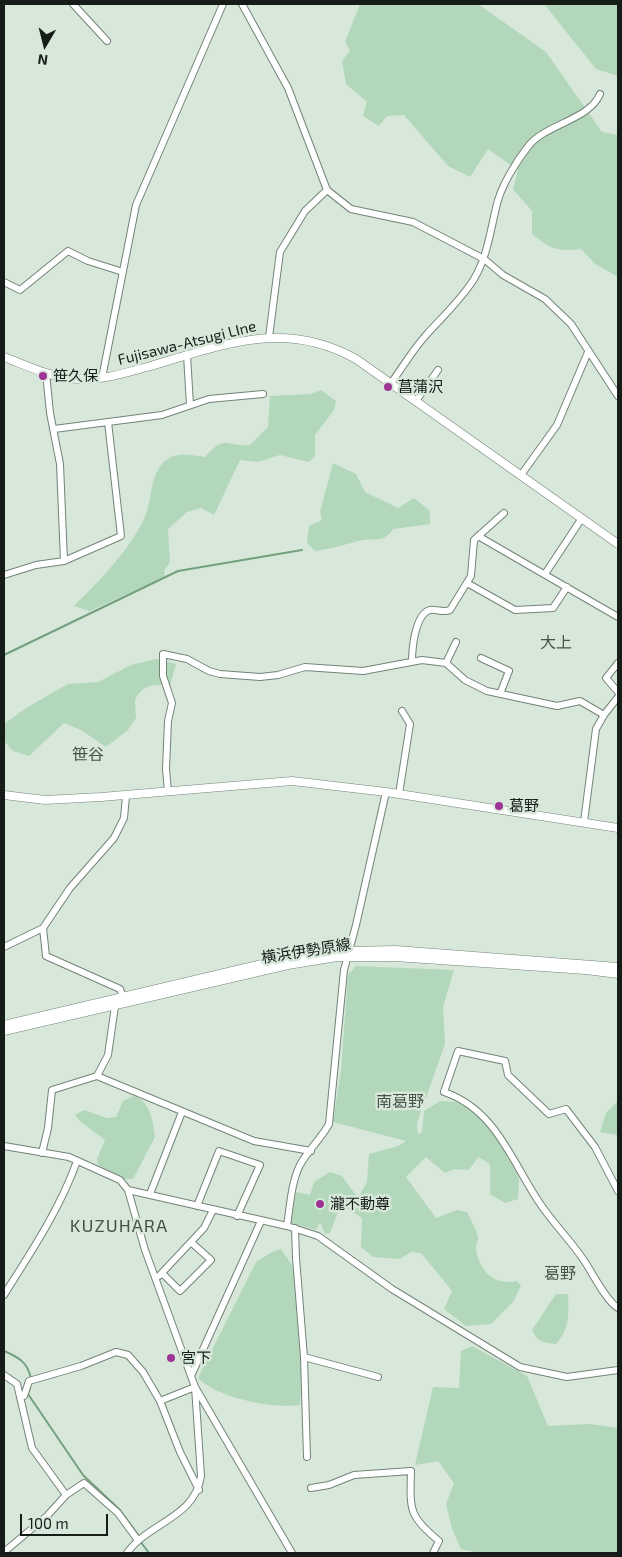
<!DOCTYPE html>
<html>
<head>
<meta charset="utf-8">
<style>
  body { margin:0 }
  #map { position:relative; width:622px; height:1557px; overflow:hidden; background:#d7e8db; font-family:"Exo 2",sans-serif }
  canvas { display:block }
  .frame { position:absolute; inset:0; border:5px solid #161c17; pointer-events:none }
  .north { position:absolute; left:20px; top:20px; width:50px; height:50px; -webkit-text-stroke:4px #d7e8db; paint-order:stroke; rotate:188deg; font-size:14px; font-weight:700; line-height:20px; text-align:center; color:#161c17 }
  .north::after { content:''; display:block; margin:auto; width:18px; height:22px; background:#161c17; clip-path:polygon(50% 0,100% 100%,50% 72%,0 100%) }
  .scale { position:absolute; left:20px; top:1514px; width:88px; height:22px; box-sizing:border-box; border:2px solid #161c17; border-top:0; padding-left:6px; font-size:15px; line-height:18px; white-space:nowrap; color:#161c17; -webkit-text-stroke:4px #d7e8db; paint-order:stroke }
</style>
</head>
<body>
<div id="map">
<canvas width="622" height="1557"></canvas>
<div class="frame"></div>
<div class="north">N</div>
<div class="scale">100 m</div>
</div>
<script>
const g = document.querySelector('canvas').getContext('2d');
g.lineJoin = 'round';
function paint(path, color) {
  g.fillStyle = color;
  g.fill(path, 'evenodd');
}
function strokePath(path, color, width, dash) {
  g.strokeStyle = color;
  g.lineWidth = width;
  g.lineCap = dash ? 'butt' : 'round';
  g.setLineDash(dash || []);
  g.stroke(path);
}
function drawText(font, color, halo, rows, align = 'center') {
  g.font = font + ' "Exo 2","Noto Sans JP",sans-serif';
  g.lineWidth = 5;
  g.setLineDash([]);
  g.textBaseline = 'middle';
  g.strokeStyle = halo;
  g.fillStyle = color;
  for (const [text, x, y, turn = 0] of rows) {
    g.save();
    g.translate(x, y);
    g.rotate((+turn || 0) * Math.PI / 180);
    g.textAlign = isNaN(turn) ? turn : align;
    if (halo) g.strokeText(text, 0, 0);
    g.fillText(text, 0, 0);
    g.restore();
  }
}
const green = new Path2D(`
  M360 4H478L546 52 602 132 618 135V277L595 264 581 249C557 252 551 249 532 234V211L513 189 518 170 488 149 470 177 448 166 404 115 387 116 379 126 363 116 367 102 346 84 342 61 350 50 345 42Z
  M544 4H618V76L596 69Z
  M321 390 336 401 334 410 315 435V456L309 462 280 455 258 462 240 460 214 515 201 508 187 512 168 529 170 562 165 569 164 577 90 611 74 606C100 580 128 552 144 519 152 502 150 477 162 464 174 450 189 455 205 457 226 434 224 447 250 445L268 427 270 396 310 394Z
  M333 463 356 474 365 492 398 508 414 498 430 511V524L393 529C385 543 374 538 362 540 346 544 331 549 315 551L307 543 309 526 322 520 320 512Z
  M156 659 176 664 170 686C154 684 143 684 135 700L136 718 128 730 106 747 81 730 64 723 29 756 13 751 4 741V724L26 708 68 684 98 682 131 665Z
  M356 966 454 970 443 1007 445 1044 417 1123 418 1134 422 1132 424 1111 440 1101 456 1102 482 1115 498 1135 519 1178 518 1199 505 1203 490 1194V1164L478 1157 469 1170 455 1169 445 1173 426 1157 406 1177 436 1218 457 1210 467 1212C470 1219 477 1230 478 1238 478 1242 475 1245 476 1249 479 1271 494 1286 517 1281L521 1286 513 1302 491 1324 466 1326 444 1309 452 1291 421 1253 411 1252 400 1259 373 1257 361 1247 362 1218 349 1209 340 1206 330 1233 325 1234 320 1222 316 1230 291 1223 296 1192 310 1195 314 1182 330 1172 342 1176 358 1198 367 1182 369 1154 398 1146 406 1141 333 1122 341 1070 348 975Z
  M134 1096C151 1102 153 1122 155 1137L133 1179H124L98 1165 97 1159 105 1140 81 1122 75 1115 84 1110 107 1118 116 1117 123 1101Z
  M618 1101V1135L600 1132 606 1113Z
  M281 1249 292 1265 302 1312 303 1356 300 1405C272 1409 218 1398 198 1378L256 1262 272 1252Z
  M556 1294H568C569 1313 570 1329 556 1344 543 1343 538 1342 532 1330Z
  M472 1346 527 1376 548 1426 590 1424 618 1428V1553H479L461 1549 452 1529 446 1504 454 1483 438 1461 415 1465 433 1387 459 1388 461 1351Z`);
const stream = new Path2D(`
  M4 655 178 571 302 550
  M4 1351C18 1357 28 1362 31 1379
  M30 1388 28 1394 83 1475 120 1510 139 1536
  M140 1541 149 1553`);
const minor = new Path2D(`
  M73 4 107 41
  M242 4 288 88 327 190 351 209 413 222 484 259 503 275 545 299 571 324 618 396
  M4 282 20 290 68 251 88 261 123 272
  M269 337 280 252 305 211 327 190
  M187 355 190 405
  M46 373 50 413 60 464 64 561
  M102 378 136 205 223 4
  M391 383C403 367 413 349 427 334 443 316 461 300 474 279 487 257 490 233 496 208 500 187 517 160 530 144 548 124 590 119 600 94
  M416 401 438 370
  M54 429 162 415 209 399 263 394
  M521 475 557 425 588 352
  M478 536 618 617
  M545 574 582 518
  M4 575 36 565 64 561 121 536 108 422
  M467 583 515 610 553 608 567 587
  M481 658 509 671 500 694
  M412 662C412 649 415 614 430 610 437 609 443 613 450 610L471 576 474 540 504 513
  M446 663 456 642
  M618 663 606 678 618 692
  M168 792 166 769 168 721 172 703 163 676V654L187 659 209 671 220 674 260 677 278 675 305 667 363 671 422 660 446 663 465 680 487 691 557 706 580 701 604 715
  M399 794 410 724 402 711
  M584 822 596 729 604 715 618 697
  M4 947 43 928
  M123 997 120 989 46 956 43 928 70 888 114 838 124 818 126 796
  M97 1076 108 1055 115 1006
  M4 1146 69 1157 120 1180 128 1190 145 1250 195 1387 292 1553
  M42 1153 48 1128 52 1090 97 1076 254 1141 311 1151
  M128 1190 287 1226 318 1236 392 1289 520 1367 567 1377 618 1370
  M618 1191 595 1147 566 1109 549 1114 508 1075 505 1061 458 1051 444 1092C497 1110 512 1163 541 1205 554 1224 570 1240 583 1259 592 1272 606 1301 618 1308
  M150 1194 182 1112
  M197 1206 219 1151 260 1165 237 1216
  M287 1226C290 1207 291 1183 300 1165 308 1150 321 1139 329 1124L344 970 356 925 386 792
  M295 1228 296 1258 304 1357 307 1457
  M162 1273 180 1291 211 1260 192 1243
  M159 1276 204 1228 213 1210
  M4 1295C31 1252 60 1209 77 1161
  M304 1357 378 1377
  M4 1375 17 1384 32 1448 66 1495
  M191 1376 261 1221
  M20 1396H24L29 1381 81 1366 116 1352 128 1355 143 1372 160 1401 180 1452 199 1490
  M311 1488 329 1485 354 1475 411 1471C410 1509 408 1516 439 1541L433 1553
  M4 1552 47 1516 66 1495 84 1483 118 1513 137 1539
  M127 1553C149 1522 195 1518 201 1476L195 1387 160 1401`);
const major = new Path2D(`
  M4 357C28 366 53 379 80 379 103 380 125 373 147 367 220 346 283 318 356 359L618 544
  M4 795 45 800 101 797 292 781 386 792 618 828
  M4 1025 279 960 349 951 396 950 618 967
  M4 1031 288 965 337 957H395L586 970 618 974`);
const markers = [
  [43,376,5,"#9f3495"],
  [388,387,5,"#9f3495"],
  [499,806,5,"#9f3495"],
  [320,1204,5,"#9f3495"],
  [171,1358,5,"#9f3495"]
];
const streetNames = [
  ["Fujisawa-Atsugi LIne",187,343,-14],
  ["横浜伊勢原線",306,951,-9]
];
const poiNames = [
  ["笹久保",53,376],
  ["菖蒲沢",398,387],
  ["葛野",509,806],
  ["瀧不動尊",330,1204],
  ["宮下",181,1358]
];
const neighbourhoodNames = [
  ["大上",556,643],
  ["笹谷",88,755],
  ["南葛野",400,1102],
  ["葛野",560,1274]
];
const quarterNames = [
  ["KUZUHARA",119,1226]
];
paint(green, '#b2d7ba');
strokePath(stream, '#74a07e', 2);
strokePath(minor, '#748377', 8);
strokePath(major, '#748377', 9);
strokePath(minor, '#fff', 6);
strokePath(major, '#fff', 8);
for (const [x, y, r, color] of markers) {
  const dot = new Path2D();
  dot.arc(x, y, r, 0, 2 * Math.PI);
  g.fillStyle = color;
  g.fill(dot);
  strokePath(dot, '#d7e8db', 2);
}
drawText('15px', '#161c17', '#d7e8db', streetNames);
drawText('15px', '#161c17', '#d7e8db', poiNames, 'left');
drawText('16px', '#465348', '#d7e8db', neighbourhoodNames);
g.letterSpacing = '1px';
drawText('18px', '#465348', '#d7e8db', quarterNames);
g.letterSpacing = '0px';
</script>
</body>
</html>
